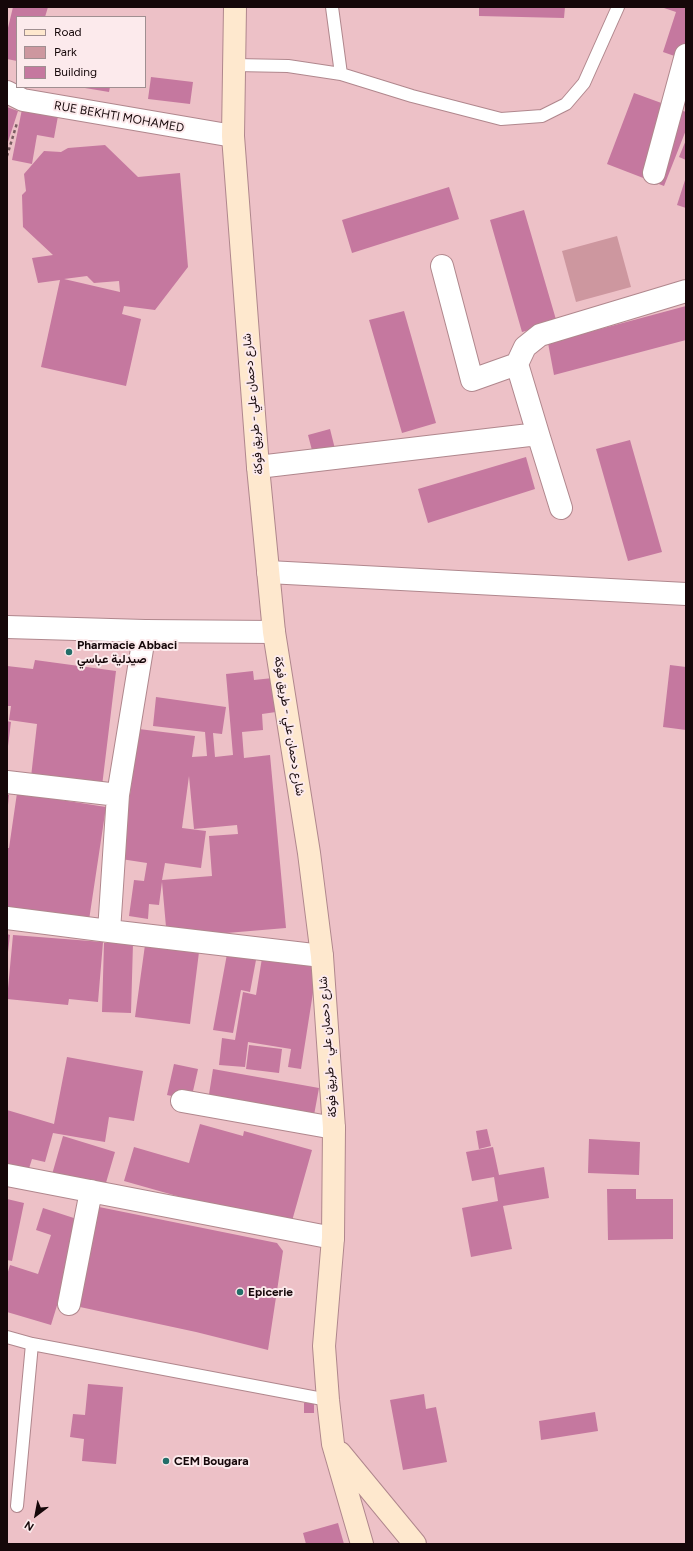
<!DOCTYPE html>
<html>
<head>
<meta charset="utf-8">
<style>
  body { margin:0 }
  #map { position:relative; width:693px; height:1551px; overflow:hidden; background:#edc1c7; font-family:Figtree,sans-serif }
  canvas { display:block }
  .frame { position:absolute; inset:0; border:8px solid #150709; pointer-events:none }
  .legend { position:absolute; left:16px; top:16px; width:130px; height:72px; box-sizing:border-box; background:#fceaec; border:1px solid #a08f91; margin:0; padding:5px 7px; list-style:none; font-size:12px; color:#150709 }
  .legend li { display:flex; align-items:center; gap:8px; height:20px }
  .legend b { width:20px; border:1px solid #a08f91 }
  .north { position:absolute; left:16px; top:1495px; width:40px; height:40px; -webkit-text-stroke:3px #fceaec; paint-order:stroke; rotate:212deg; font-size:11px; font-weight:700; line-height:16px; text-align:center; color:#150709 }
  .north::after { content:''; display:block; margin:auto; width:14px; height:18px; background:#150709; clip-path:polygon(50% 0,100% 100%,50% 72%,0 100%) }
</style>
</head>
<body>
<div id="map">
<canvas width="693" height="1551"></canvas>
<div class="frame"></div>
<ul class="legend">
<li><b style="height:5px;background:#fee8ce"></b>Road</li>
<li><b style="height:11px;background:#cd979f"></b>Park</li>
<li><b style="height:11px;background:#c5789f"></b>Building</li>
</ul>
<div class="north">N</div>
</div>
<script>
const g = document.querySelector('canvas').getContext('2d');
g.lineJoin = 'round';
function paint(path, color) {
  g.fillStyle = color;
  g.fill(path, 'evenodd');
}
function strokePath(path, color, width, dash) {
  g.strokeStyle = color;
  g.lineWidth = width;
  g.lineCap = dash ? 'butt' : 'round';
  g.setLineDash(dash || []);
  g.stroke(path);
}
function drawText(font, color, halo, rows, align = 'center') {
  g.font = font + ' Figtree,Vazirmatn,sans-serif';
  g.lineWidth = 4;
  g.setLineDash([]);
  g.textBaseline = 'middle';
  g.strokeStyle = halo;
  g.fillStyle = color;
  for (const [text, x, y, turn = 0] of rows) {
    g.save();
    g.translate(x, y);
    g.rotate((+turn || 0) * Math.PI / 180);
    g.textAlign = isNaN(turn) ? turn : align;
    if (halo) g.strokeText(text, 0, 0);
    g.fillText(text, 0, 0);
    g.restore();
  }
}
const green = new Path2D(`
  M617 236 631 287 576 302 562 251Z`);
const building = new Path2D(`
  M13 7H48L45 17H17V61L7 59V32Z
  M479 7H565L564 18 479 16Z
  M661 7H686V60L663 52 676 12Z
  M151 77 193 82 190 104 148 99Z
  M79 87H110L109 92Z
  M634 93 686 112V130L664 186 607 164Z
  M7 107 18 111 7 145Z
  M22 109 58 116 54 138 37 135 32 164 12 160Z
  M686 140V160L679 157Z
  M105 145 138 177 180 173 188 267 155 310 124 306 122 314 141 319 126 386 41 367 60 280 38 283 32 258 53 255 23 227 22 195 26 191 24 174 44 151 61 152 68 148ZM87 276 94 283 119 281 120 292 64 279Z
  M686 177V208L677 205Z
  M449 187 459 219 352 253 342 220Z
  M524 210 557 323 522 332 490 220Z
  M686 306V340L554 375 548 343Z
  M404 311 436 423 402 433 369 320Z
  M330 429 336 453 314 458 308 435Z
  M630 440 662 552 628 561 596 449Z
  M526 457 535 489 428 523 418 489Z
  M35 660 116 671 102 786 31 777 37 724 9 720 11 706H7V666L33 669Z
  M670 665 686 667V730L663 727Z
  M253 671 254 680 273 678 276 712 262 714 263 730 242 732 244 758 270 755 286 928 167 938 162 882 159 905 149 904 148 919 129 916 134 880 144 881 147 863 121 859 139 729 195 736 192 757 207 756 205 732 153 726 156 697 226 707 222 734 213 733 215 757 233 755 226 674ZM189 776 194 829 237 825 238 834 209 836 212 876 162 880 165 863 201 868 206 831 182 828Z
  M7 721 11 722 8 746H7Z
  M17 793 106 807 89 920 7 907V848H9Z
  M7 795H9L8 805H7Z
  M7 934 10 935 8 952H7Z
  M13 935 103 942 98 1002 69 999 68 1005 7 999Z
  M104 943H133L131 1013 102 1012Z
  M145 945 199 952 190 1024 135 1017Z
  M227 954 256 960 250 992 241 990 233 1033 213 1030Z
  M262 958 317 967 301 1069 288 1067 291 1049 248 1042 245 1067 219 1065 222 1038 235 1040 243 992 256 995Z
  M249 1045 282 1049 279 1073 246 1069Z
  M67 1057 143 1071 134 1121 109 1117 105 1142 53 1133 45 1162 32 1159 25 1181 7 1176V1110L54 1124Z
  M174 1064 198 1069 191 1100 167 1095Z
  M213 1069 319 1088 312 1126 207 1107Z
  M200 1124 243 1136 244 1131 312 1150 290 1228 124 1181 134 1147 189 1163Z
  M487 1129 491 1146 479 1149 476 1131Z
  M63 1136 115 1152 103 1193 51 1178Z
  M589 1139 640 1142 639 1175 588 1173Z
  M493 1147 499 1175 544 1167 549 1198 503 1206 512 1249 471 1257 462 1208 498 1201 494 1177 472 1181 466 1152Z
  M607 1189H636V1199H673V1239L608 1240Z
  M7 1199 24 1203 12 1261 7 1260Z
  M99 1207 277 1243 283 1251 268 1350 196 1332 80 1307Z
  M43 1208 83 1221 51 1325 7 1312V1275L10 1265 38 1274 51 1235 36 1230Z
  M88 1384 123 1387 116 1464 82 1461 84 1439 70 1437 73 1414 85 1415Z
  M424 1394 426 1409 436 1407 447 1462 403 1470 390 1400Z
  M304 1403H314V1413H304Z
  M595 1412 598 1431 541 1440 539 1421Z
  M338 1523 344 1544H306L303 1533Z`);
const path = new Path2D(`
  M7 156 17 123`);
const lane = new Path2D(`
  M332 7 341 74
  M235 65 288 66 341 74 412 96 501 119 542 116 566 104 584 83 618 7
  M7 1337 32 1344 328 1400
  M17 1506 32 1344`);
const street = new Path2D(`
  M7 92 23 100 233 136
  M654 173 686 55
  M517 364 525 347 540 335 686 291
  M538 434 561 508
  M258 467 538 434 517 364 472 380 442 266
  M268 572 686 594
  M7 627 145 631 274 632
  M7 782 118 795
  M7 918 109 931 322 956
  M109 931 118 795 145 631
  M182 1101 334 1128
  M7 1175 333 1238
  M69 1304 91 1191`);
const secondary = new Path2D(`
  M235 7 233 136 258 467 274 632 309 853 322 956 334 1128 333 1238 324 1346 328 1400 333 1444 362 1544
  M340 1453 415 1544`);
const markers = [
  [69,652,4,"#236e69"],
  [240,1292,4,"#236e69"],
  [166,1461,4,"#236e69"]
];
const streetNames = [
  ["RUE BEKHTI MOHAMED",119,117,10],
  ["شارع دحمان علي - طريق فوكة",253,404,-95],
  ["شارع دحمان علي - طريق فوكة",289,726,81],
  ["شارع دحمان علي - طريق فوكة",328,1047,-94]
];
const poiNames = [
  ["Pharmacie Abbaci",77,645],
  ["صيدلية عباسي",77,659],
  ["Epicerie",248,1292],
  ["CEM Bougara",174,1461]
];
paint(green, '#cd979f');
paint(building, '#c5789f');
strokePath(lane, '#b0878d', 14);
strokePath(street, '#b0878d', 24);
strokePath(secondary, '#b0878d', 24);
strokePath(path, '#795d61', 2.5, [3, 3]);
strokePath(lane, '#fff', 12);
strokePath(street, '#fff', 22);
strokePath(secondary, '#fee8ce', 22);
for (const [x, y, r, color] of markers) {
  const dot = new Path2D();
  dot.arc(x, y, r, 0, 2 * Math.PI);
  g.fillStyle = color;
  g.fill(dot);
  strokePath(dot, '#fceaec', 1.5);
}
drawText('12px', '#150709', '#fceaec', streetNames);
drawText('bold 12px', '#150709', '#fceaec', poiNames, 'left');
</script>
</body>
</html>
